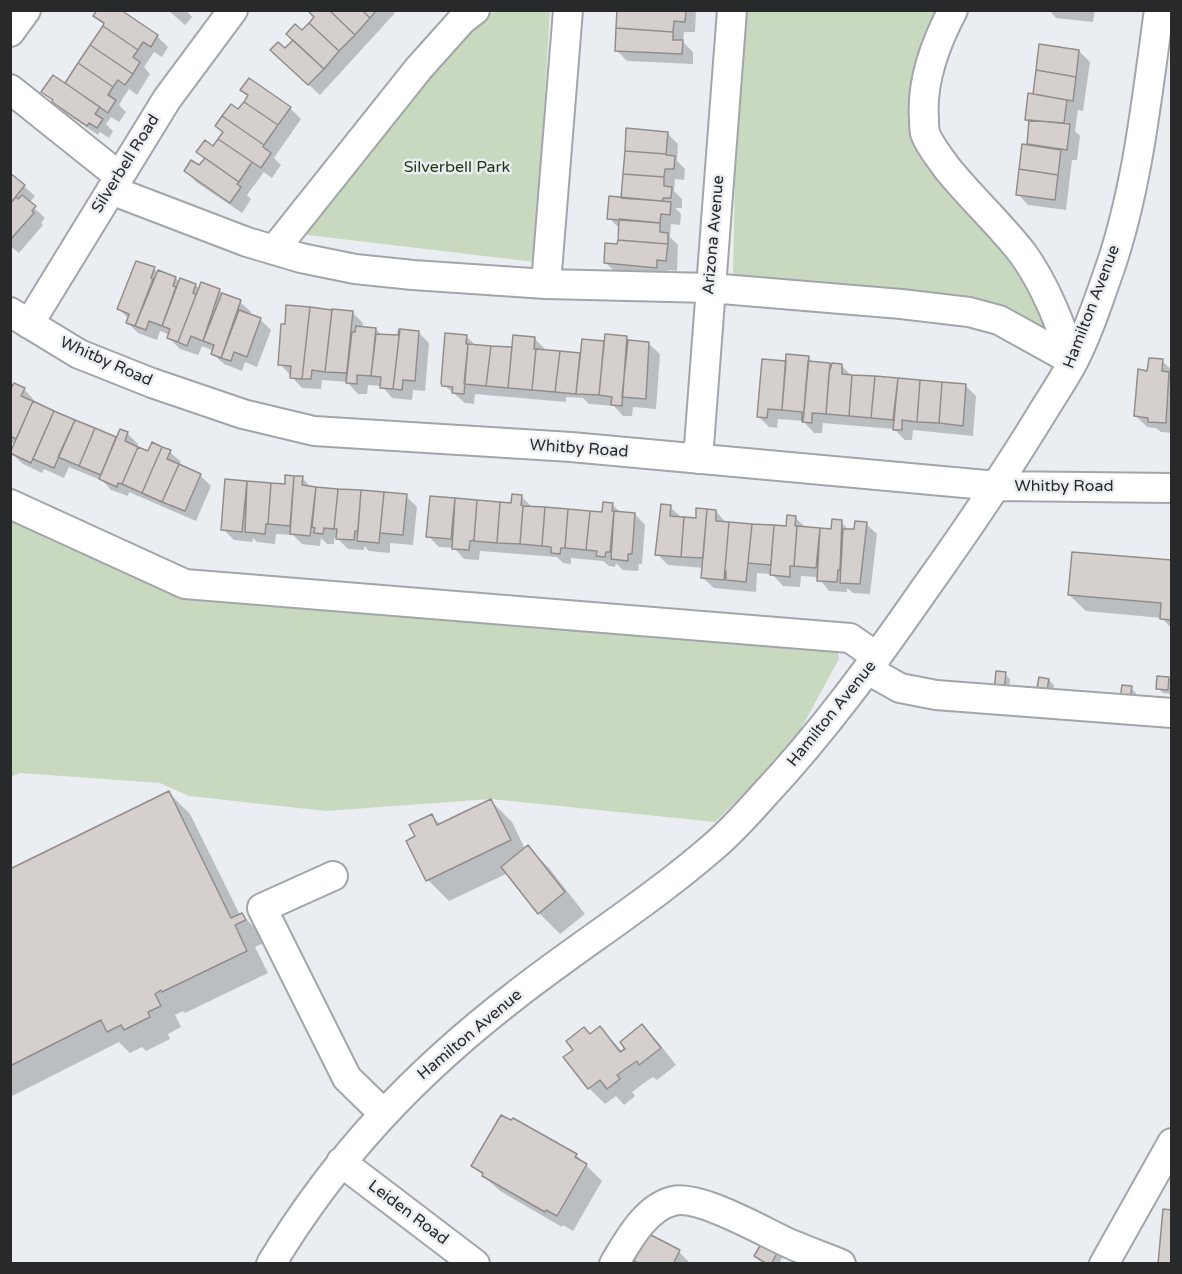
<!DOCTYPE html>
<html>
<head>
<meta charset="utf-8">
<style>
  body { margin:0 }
  #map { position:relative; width:1182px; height:1274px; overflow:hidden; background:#eaeef2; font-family:"Varela Round",sans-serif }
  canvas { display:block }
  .frame { position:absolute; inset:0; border:12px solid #27292a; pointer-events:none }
</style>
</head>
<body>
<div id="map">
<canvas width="1182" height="1274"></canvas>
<div class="frame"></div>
</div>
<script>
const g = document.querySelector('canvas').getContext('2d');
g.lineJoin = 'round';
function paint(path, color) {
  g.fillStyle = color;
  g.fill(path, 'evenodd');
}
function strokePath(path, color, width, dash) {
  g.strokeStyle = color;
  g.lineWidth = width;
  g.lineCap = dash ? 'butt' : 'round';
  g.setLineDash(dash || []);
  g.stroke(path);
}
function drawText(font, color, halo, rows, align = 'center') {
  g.font = font + ' "Varela Round",sans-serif';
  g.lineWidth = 5;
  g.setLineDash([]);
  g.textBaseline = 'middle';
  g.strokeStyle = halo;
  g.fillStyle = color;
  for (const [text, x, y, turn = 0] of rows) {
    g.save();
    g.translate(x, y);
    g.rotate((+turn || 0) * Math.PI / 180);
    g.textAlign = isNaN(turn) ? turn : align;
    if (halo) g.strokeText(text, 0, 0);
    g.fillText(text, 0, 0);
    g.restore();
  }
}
const green = new Path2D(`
  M502 11H550L535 262 299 234 469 17Z
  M738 11H942L920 63 940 179 1016 264 1049 331 733 278Z
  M11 520 208 601 829 650 838 653 839 659 791 747 715 822 491 799 326 811 189 796 160 783 20 773 11 777Z`);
const shadow = new Path2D(`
  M119 10 157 36 168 47 162 57 154 52 144 67 150 74 137 95 129 89 123 98 119 105 126 112 119 122 111 117 106 124 113 131 109 138 100 132 98 135 65 113 43 92 65 85 105 26 95 16Z
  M168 10H186L192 17 185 25Z
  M309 10H393L395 13 320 95 283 61 286 51 316 17Z
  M619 10H696L695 32H684L683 42 693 52V64L627 61 616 50Z
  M1049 10H1095L1093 22 1056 18Z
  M1079 51 1090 62 1083 111 1078 110 1075 131 1080 136 1077 160H1072L1066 210 1028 205 1018 194 1028 146 1031 123 1027 120 1034 96Z
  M242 89 290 108 301 119 274 158 281 165 272 178 264 172 247 195 251 199 242 213 196 182 186 171 200 167 205 159 198 152 214 148 224 133 217 126 239 111 249 96Z
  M667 133 678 144 677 161 685 169 684 180 675 179 674 191 682 199V208H675L681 214 680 225 671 224 670 235V237L678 245 677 271 668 270 667 278 616 273 605 262 619 245 620 229 609 218Z
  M10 174 35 196 29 203 45 218 41 223 43 225 19 253 10 246Z
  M154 269 158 273 176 278 180 282 196 285 200 290 202 284 220 291 225 296 240 302 251 312 250 316 260 319 271 330 257 367 245 362 242 371 224 364 213 354 214 351 202 346 198 355 180 349 169 338 170 335 160 331 157 340 138 333 127 322 129 319 119 309Z
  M352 312 363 323 362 328 376 329 382 336 400 337 418 332 429 343 425 391 413 390 412 400 392 398 382 386 368 385 367 394H358L347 382 322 380 321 389 302 388 280 364Z
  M466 336 476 346 513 349 534 338 545 349V352L579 355 581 357 583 341 606 342 626 338 630 342 649 344 660 354 656 409 633 407 632 416H623L614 406 589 404 583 398 566 397V402L475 394 474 404 465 403 444 385Z
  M808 357 813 363 829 364 832 367 842 366 852 376 966 386 976 396 973 436 913 430 912 440H905L894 429 823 423 822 433H814L803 421 778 419 777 428 769 427 758 416 787 363Z
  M1162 361 1172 370V433L1161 432 1156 428 1147 427 1136 416 1149 372Z
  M24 389 34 400 33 403 117 439 121 430 128 434 138 444 137 448 149 453 170 452 181 462 179 466 200 475 211 486 196 521 129 492 128 496 111 490 103 481 69 467 64 478 44 469 42 473 23 464 12 454 16 444 10 442V395Z
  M287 477 302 478 312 488 406 496 417 507 413 545 390 543V553L369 551 364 546V550L348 549 338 539 334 538V544H327L321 538 320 546 302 544 293 535 276 534 275 544 257 542 253 538 252 542 234 540 223 529 226 480 286 485Z
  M521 496 533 508 603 514 612 504 621 513 635 514 645 525 642 564H639L638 571 623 570 616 563 615 567 609 566 603 561 571 558V564L563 563 557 557 480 551 479 560 464 559 454 548 439 547 428 536 431 498 512 504Z
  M670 507 681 517 697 520 716 511 726 523 788 528 795 517 806 528 832 531 841 522 850 531H855L866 524 877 534 870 594 853 593 847 588V592L829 591 818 577 801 576 800 587 783 586 772 574 757 573 756 592 714 588 703 578 704 568 668 565 657 554Z
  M1172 562V629L1162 618 1086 611 1069 595Z
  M997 673 1005 674 1010 679 1009 696Z
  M1168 678 1172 681V694L1163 693 1158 688Z
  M1040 679 1049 680 1054 685 1051 699Z
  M1131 688 1136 693 1135 704 1122 698Z
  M169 793 190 814 240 915H242L263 936 266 942 255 947 268 973 185 1013 183 1011 175 1015 181 1027 168 1034 170 1039 146 1051 142 1047 130 1053 119 1042 10 1097V870Z
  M491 801 512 822 525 849 528 847 549 868 585 914 560 934 539 913 508 873 449 901 428 880 417 837 432 816 441 825Z
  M642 1026 658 1042 676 1065 657 1080 653 1077 644 1083 632 1092 635 1096 624 1105 616 1096 605 1104 589 1088 590 1035 600 1028 623 1052Z
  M576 1155 602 1181 573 1231 563 1225 562 1227 500 1191 473 1166Z
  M765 1241 784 1254 779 1264H765L756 1256Z
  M679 1252 691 1264H639Z`);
const building = new Path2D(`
  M97 10H121L158 35 151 47 143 42 138 50 103 26 104 23 93 16Z
  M307 10H329L355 35 339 51 309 23 314 17Z
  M329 10H362L370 18 355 35Z
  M362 10H377L370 18Z
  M617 10 686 11 685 22 674 21 673 32 616 28Z
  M309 23 339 51 324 69 286 34 295 24 302 30Z
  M103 26 138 50 133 57 140 62 133 74 90 45Z
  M616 28 673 32V40H683L682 54 615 51Z
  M293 40 324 69 308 85 270 50 278 42 285 48Z
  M1039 44 1079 50 1076 77 1036 70Z
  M90 45 133 74 125 85 118 80 113 87 78 63Z
  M78 63 113 87 108 95 116 100 108 113 65 83Z
  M1036 70 1076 77 1073 101 1033 94Z
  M53 75 100 107 95 114 103 119 97 128 89 123 87 126 52 102 53 100 41 92Z
  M249 78 291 107 278 125 244 102 248 95 240 90Z
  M1028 93 1067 100 1064 123 1025 120Z
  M244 102 278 125 264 145 222 116 231 104 238 109Z
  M222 116 264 145 263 147 271 153 261 168 218 139 223 132 215 126Z
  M1029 120 1070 124 1067 150 1027 144Z
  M626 128 668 132 666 154 625 151Z
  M218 139 252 162 239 182 196 152 205 140 213 146Z
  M1022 144 1061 150 1058 175 1019 169Z
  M625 151 666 154V155L675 156 674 169H665L664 177 623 174Z
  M205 158 239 182 237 184 241 187 230 203 184 171 191 160 199 165Z
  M1019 169 1058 175 1055 200 1016 195Z
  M10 173 25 185 10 204Z
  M623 174 664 177V186L672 187 671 198H663L662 201 621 198Z
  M22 195 36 206 32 211 34 213 10 240V204L16 197 18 199Z
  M609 196 671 202 670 215 661 214 660 223 607 219Z
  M619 219 660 223V232L668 233V244L618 240Z
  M618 240 668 244 666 261 657 260V268L604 263 605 243 617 244Z
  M136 261 155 267 151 278 153 279 135 326 126 323 129 314 117 309Z
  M158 270 176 277 173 286 176 287 162 326 149 321 146 330 135 326Z
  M180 278 196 284 193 293 196 295 178 342 167 338 170 329 162 326Z
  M201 282 220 289 203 341 191 336 187 346 178 342Z
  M222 293 241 300 221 358 211 354 214 345 203 341Z
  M286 305 310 307 302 379 290 378 291 366 278 365 281 324H285Z
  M310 307 332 310 325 372 312 370 311 379H302Z
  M332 309 353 311 346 380 347 373 325 372Z
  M239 310 261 318 247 357 234 352 231 361 221 358Z
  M356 326 376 328 371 376 357 375V384L346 383 352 332H355Z
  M399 329H400L393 389 380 388 381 377 371 376 376 334 398 335Z
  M400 329 419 331 415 381 403 380 402 390 393 389Z
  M445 333 467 335 466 344H468L464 394 452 393 453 387 442 386 441 383Z
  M605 334 627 336 622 406 611 405 612 397 599 395Z
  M513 335 535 337 534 349H536L532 390 508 388Z
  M582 339 604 341 599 395 576 394Z
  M628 340 649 342 646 399 622 397Z
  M468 344 491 346 486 386 464 384Z
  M491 346 512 347 508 388 486 386Z
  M536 349 560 351 555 392 532 390Z
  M560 351 580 353 576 394 555 392Z
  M786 354 809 356 803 422H802V412L782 410Z
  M1149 358 1163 359 1162 371 1169 372 1166 423 1148 422V418L1134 416 1138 369 1147 371Z
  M762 359 786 361 782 410 768 409 767 418 757 417Z
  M808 361 830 363 826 414 812 413V423L803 422Z
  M832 363 842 364V374L852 375 849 416 826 414 829 373Z
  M852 375 875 376 871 418 849 416Z
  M875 376 898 378 893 420 871 418Z
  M898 378 920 380 917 422 902 420V430H893Z
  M920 380 942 382 939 423 917 422Z
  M942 382 966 384 963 426 939 423Z
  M14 383 25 388 21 396 33 401 16 439 10 436V390Z
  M33 401 54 411 31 463 10 453Z
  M54 411 75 420 54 468 33 459Z
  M75 420 95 428 79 466 58 457Z
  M95 428 116 437 101 475 79 466Z
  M120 429 128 432 125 441 138 447 122 484 118 483 117 487 99 479Z
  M152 442 162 447 142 493 122 484 138 447 148 451Z
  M162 447 171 450 167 459 179 464 162 502 142 493Z
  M179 464 201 474 185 511 162 502Z
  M285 475 294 476 290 526 268 524 271 483 285 484Z
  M294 476H303L302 485 316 487 310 536 290 534Z
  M225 479 247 481 242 532 221 530Z
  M247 481 271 483 268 524H266L265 534 245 532Z
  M316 487 338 489 334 529 324 528 323 534 314 533 315 528 312 527Z
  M338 489 361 490 358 531H355L354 540 336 539 337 529H334Z
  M361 490 384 492 379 543 357 541Z
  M384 492 407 494 403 535 380 533Z
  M512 494 522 495 521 505 523 506 520 544 497 543 500 502 511 503Z
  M430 496 455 498 451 539 426 537Z
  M455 498 477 500 474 540 470 541 469 550 452 549Z
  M477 500 500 502 497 543 474 541Z
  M603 502 613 503 612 511H614L610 552H606L605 557 596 556 597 551 586 550 590 511 602 512Z
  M661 504 671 505 670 516 684 517 681 557 655 555Z
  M523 506 545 507 542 546 520 544Z
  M545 507 568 509 565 548H561L560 554 551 553V547L542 546Z
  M696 508 707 509 703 558 681 557 684 517 696 518Z
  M568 509 590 511 586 550 565 548Z
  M707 509 716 510V521L729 522 724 580 701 578Z
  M614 511 635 513 632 554H628V561L611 559Z
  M787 515 796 516 795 526H797L794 566H790V577L770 575 774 525 786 526Z
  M832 519 842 520 840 570H838L837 582 817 581 820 528 831 529Z
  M855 521 867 522 860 584 840 583 843 529H854Z
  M729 522 752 524 746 582 726 580V571L724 580Z
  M752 524 774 525 771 565 748 563Z
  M797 526 820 528 816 568 794 566Z
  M1072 552 1172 560V620L1160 619 1161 603 1068 595Z
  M996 671 1006 672 1004 691H994Z
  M1157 676 1169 677 1168 690 1156 689Z
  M1039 677 1049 679 1046 695 1036 693Z
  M1122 685 1132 686 1130 700 1120 699Z
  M169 791 231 918 242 913 246 920 235 925 247 951 162 992 161 990 155 994 161 1006 148 1012 150 1017 124 1030 121 1025 107 1032 101 1020 10 1066V869Z
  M491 799 511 840 426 881 406 841 415 836 409 825 432 814 437 825Z
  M528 845 565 892 538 914 501 867Z
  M642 1024 661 1048 639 1065 637 1061 628 1067 617 1075 620 1079 607 1089 600 1080 588 1089 563 1057 573 1050 566 1041 584 1027 590 1034 600 1026 620 1052 625 1049 620 1042Z
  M501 1115 511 1120 513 1118 577 1154 575 1157 587 1164 557 1216 546 1210 545 1212 482 1176 483 1173 471 1166Z
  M1163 1209 1172 1210V1264H1158Z
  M649 1234 680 1250 673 1264H640L634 1261Z
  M764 1239 780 1248 771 1264H767L754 1256Z`);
const minor = new Path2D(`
  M953 10C935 44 921 81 924 119 924 123 924 129 925 133 929 145 940 158 947 168 971 198 1000 224 1023 254 1046 286 1060 324 1073 361
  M10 32 26 10
  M10 89 119 176
  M111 190 247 242 301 258 355 269 413 275 546 284 710 288 901 304 969 312 999 320 1073 361
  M274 250 419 68 462 20 475 10
  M546 284 568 10
  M10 312 79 354 152 383 243 414 314 431 571 447 997 486 1172 488
  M29 324 167 99 233 10
  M698 459 732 10
  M10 504 185 584 850 638 877 657
  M868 670 900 688 936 695 1172 713
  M333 876 262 908 347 1078 384 1114
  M341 1162 475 1264
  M271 1264C336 1156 416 1072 516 995 580 945 651 901 713 847 731 832 747 814 763 796 823 732 874 662 924 590 964 534 1003 477 1039 418 1050 400 1062 382 1072 364 1088 334 1099 299 1110 268 1138 186 1147 96 1159 10
  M614 1264C628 1241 645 1208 673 1201 700 1194 767 1234 793 1245 809 1252 825 1257 841 1264
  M1104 1264 1172 1143`);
const streetNames = [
  ["Silverbell Road",126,164,-58],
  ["Arizona Avenue",714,235,-85],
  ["Hamilton Avenue",1092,307,-69],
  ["Whitby Road",106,362,24],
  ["Whitby Road",579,449,4],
  ["Whitby Road",1064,487],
  ["Hamilton Avenue",832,714,-51],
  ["Hamilton Avenue",470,1035,-40],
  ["Leiden Road",408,1213,37]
];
const parkNames = [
  ["Silverbell Park",457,168]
];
paint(green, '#c8d9bf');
paint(shadow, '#0003');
paint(building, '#d5d0ce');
strokePath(building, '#928d8c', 1.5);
strokePath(minor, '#a2a5a9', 32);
strokePath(minor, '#fff', 28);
drawText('16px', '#27292a', '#eaeef2', streetNames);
drawText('16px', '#1f370b', '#eaeef2', parkNames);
</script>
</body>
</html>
